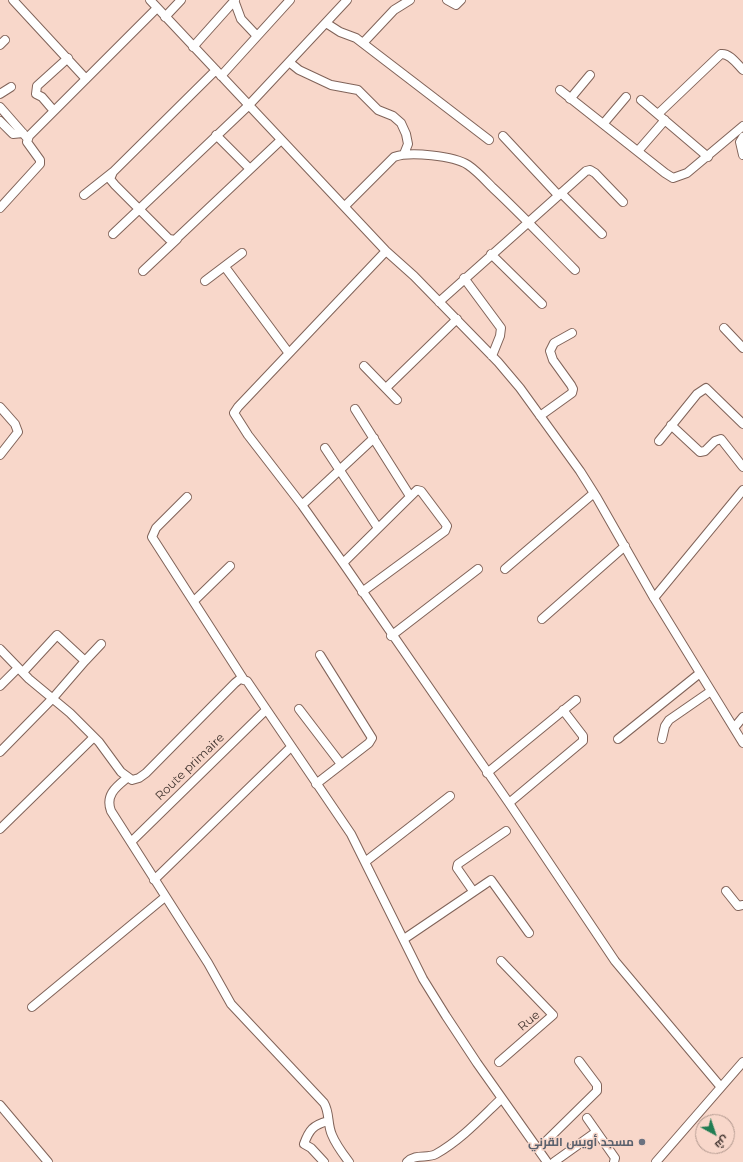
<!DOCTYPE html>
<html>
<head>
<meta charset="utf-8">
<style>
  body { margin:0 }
  #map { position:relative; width:743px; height:1162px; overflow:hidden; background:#f8d7ca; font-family:Montserrat,Cairo,sans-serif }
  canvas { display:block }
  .north { position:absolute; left:695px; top:1114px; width:40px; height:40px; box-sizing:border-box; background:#f8d7ca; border:1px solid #b0978d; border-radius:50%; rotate:140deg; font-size:11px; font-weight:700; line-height:16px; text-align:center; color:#433631 }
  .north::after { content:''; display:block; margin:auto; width:14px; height:18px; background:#217d53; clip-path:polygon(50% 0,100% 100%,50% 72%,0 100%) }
</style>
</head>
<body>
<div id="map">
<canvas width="743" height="1162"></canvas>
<div class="north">ش</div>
</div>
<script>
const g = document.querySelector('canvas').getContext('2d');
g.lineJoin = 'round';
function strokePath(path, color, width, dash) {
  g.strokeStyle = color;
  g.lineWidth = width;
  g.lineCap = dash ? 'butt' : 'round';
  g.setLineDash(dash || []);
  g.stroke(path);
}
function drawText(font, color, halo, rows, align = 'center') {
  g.font = font + ' Montserrat,Cairo,sans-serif';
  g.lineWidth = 3;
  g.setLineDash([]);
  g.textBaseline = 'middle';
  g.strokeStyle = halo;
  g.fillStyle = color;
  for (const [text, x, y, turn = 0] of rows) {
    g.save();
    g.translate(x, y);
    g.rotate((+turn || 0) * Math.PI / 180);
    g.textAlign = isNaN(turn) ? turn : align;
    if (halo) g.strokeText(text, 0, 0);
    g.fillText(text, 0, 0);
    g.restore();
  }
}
const minor = new Path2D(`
  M13 0 86 79
  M150 0 386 251 414 276 498 362 520 388 580 471 597 498 654 598 743 743
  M234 0 241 19 257 36
  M447 0 456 5 461 0
  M165 17 181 0
  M326 23 340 32 356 38 489 140
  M363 43 394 10 410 0
  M0 45 5 40
  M193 47 235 0
  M289 62 299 70 331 85 358 90 378 110 393 116 401 123 406 134 408 144 404 154
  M216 70 113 172 110 179 115 185 169 239 175 240 281 140
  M221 76 290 0
  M560 90 665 173 673 178 687 173 743 126
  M0 94 11 87
  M570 99 590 75
  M641 100 708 157
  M0 107 28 139
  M54 111 42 97 36 94 37 86 68 58
  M658 114 721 54C730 53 737 64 743 70
  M0 121 13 134 23 133
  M604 123 626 97
  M216 135 250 169
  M503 136 558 195
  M743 137 740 142 743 155
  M638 151 665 120
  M561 193 602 234
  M84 195 113 172
  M345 206 394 157C410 151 454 156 468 165 477 171 485 180 493 188 521 214 548 243 575 270
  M0 208 40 164V160L27 142 29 136 157 8
  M113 234 248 106 347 0
  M386 251 238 407 234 413 248 435 302 505 343 563 509 803 615 961 720 1086
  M491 254 542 304
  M225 267 288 352
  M143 271 177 239
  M464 278 501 328 500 336 492 356
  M205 281 242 253
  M439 302 586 171 590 170 595 173 623 202
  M724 328 743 348
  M364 366 397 400
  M386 388 457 319
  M0 407 15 424 18 432 0 455
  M355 409 410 496
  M540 416 572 393 573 389 571 385 553 360 550 351 554 343 572 333
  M671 425 700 452 705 451 715 441 721 439 743 467
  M659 441 697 394 706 388 743 424
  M325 448 378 528
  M187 497 156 528 152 537 244 680
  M302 505 374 438
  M343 563 417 490 421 491 445 523 447 526 445 531 362 592
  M505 569 594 493
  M654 598 743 490
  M195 600 230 566
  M542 619 625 546
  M391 636 478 569
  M0 649 29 679 70 713 99 742 121 772 132 780 139 778 146 773 235 683 240 679 247 681 351 834 423 979 446 1016 477 1063 547 1162
  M85 661 101 644
  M0 686 18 668
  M299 709 341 764
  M734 728 743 717
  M618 739 700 673
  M662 739 665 726 669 720 711 691
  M0 752 53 698 85 661 57 635 23 672
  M487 773 576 700
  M127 778C116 787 105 795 111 811L208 963 231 1004 324 1103C330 1113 327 1124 332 1135 336 1145 343 1154 349 1162
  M316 784 369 743 372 738 320 655
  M509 803 583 741V736L563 710
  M0 829 94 737
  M131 842 266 710
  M365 862 450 796
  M154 880 291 747
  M473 891 457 868 458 864 506 831
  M726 891 738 906 743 905
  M404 939 491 880 529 933
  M32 1007 165 897
  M499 1062 553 1015 501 961
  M0 1105 48 1162
  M587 1118 615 1158 614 1162
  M538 1149 597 1091V1085L579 1061
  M324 1162 311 1148 304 1144C309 1130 313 1125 328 1121
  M407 1162C416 1153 427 1159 436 1154 461 1140 481 1118 501 1099
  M554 1162 596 1132
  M656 1162 743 1062`);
const markers = [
  [642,1142,4,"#6b7280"]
];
const streetNames = [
  ["Route primaire",190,767,-44],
  ["Rue",529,1021,-40]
];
const worshipNames = [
  ["مسجد أويس القرني",634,1142]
];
strokePath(minor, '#806359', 10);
strokePath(minor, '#fff', 8);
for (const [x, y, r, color] of markers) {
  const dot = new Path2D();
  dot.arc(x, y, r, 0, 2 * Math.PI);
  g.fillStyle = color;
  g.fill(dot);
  strokePath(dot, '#f8d7ca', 1.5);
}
drawText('12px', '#433631', '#f8d7ca', streetNames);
drawText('bold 12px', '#5b616d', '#f8d7ca', worshipNames, 'right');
</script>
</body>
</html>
